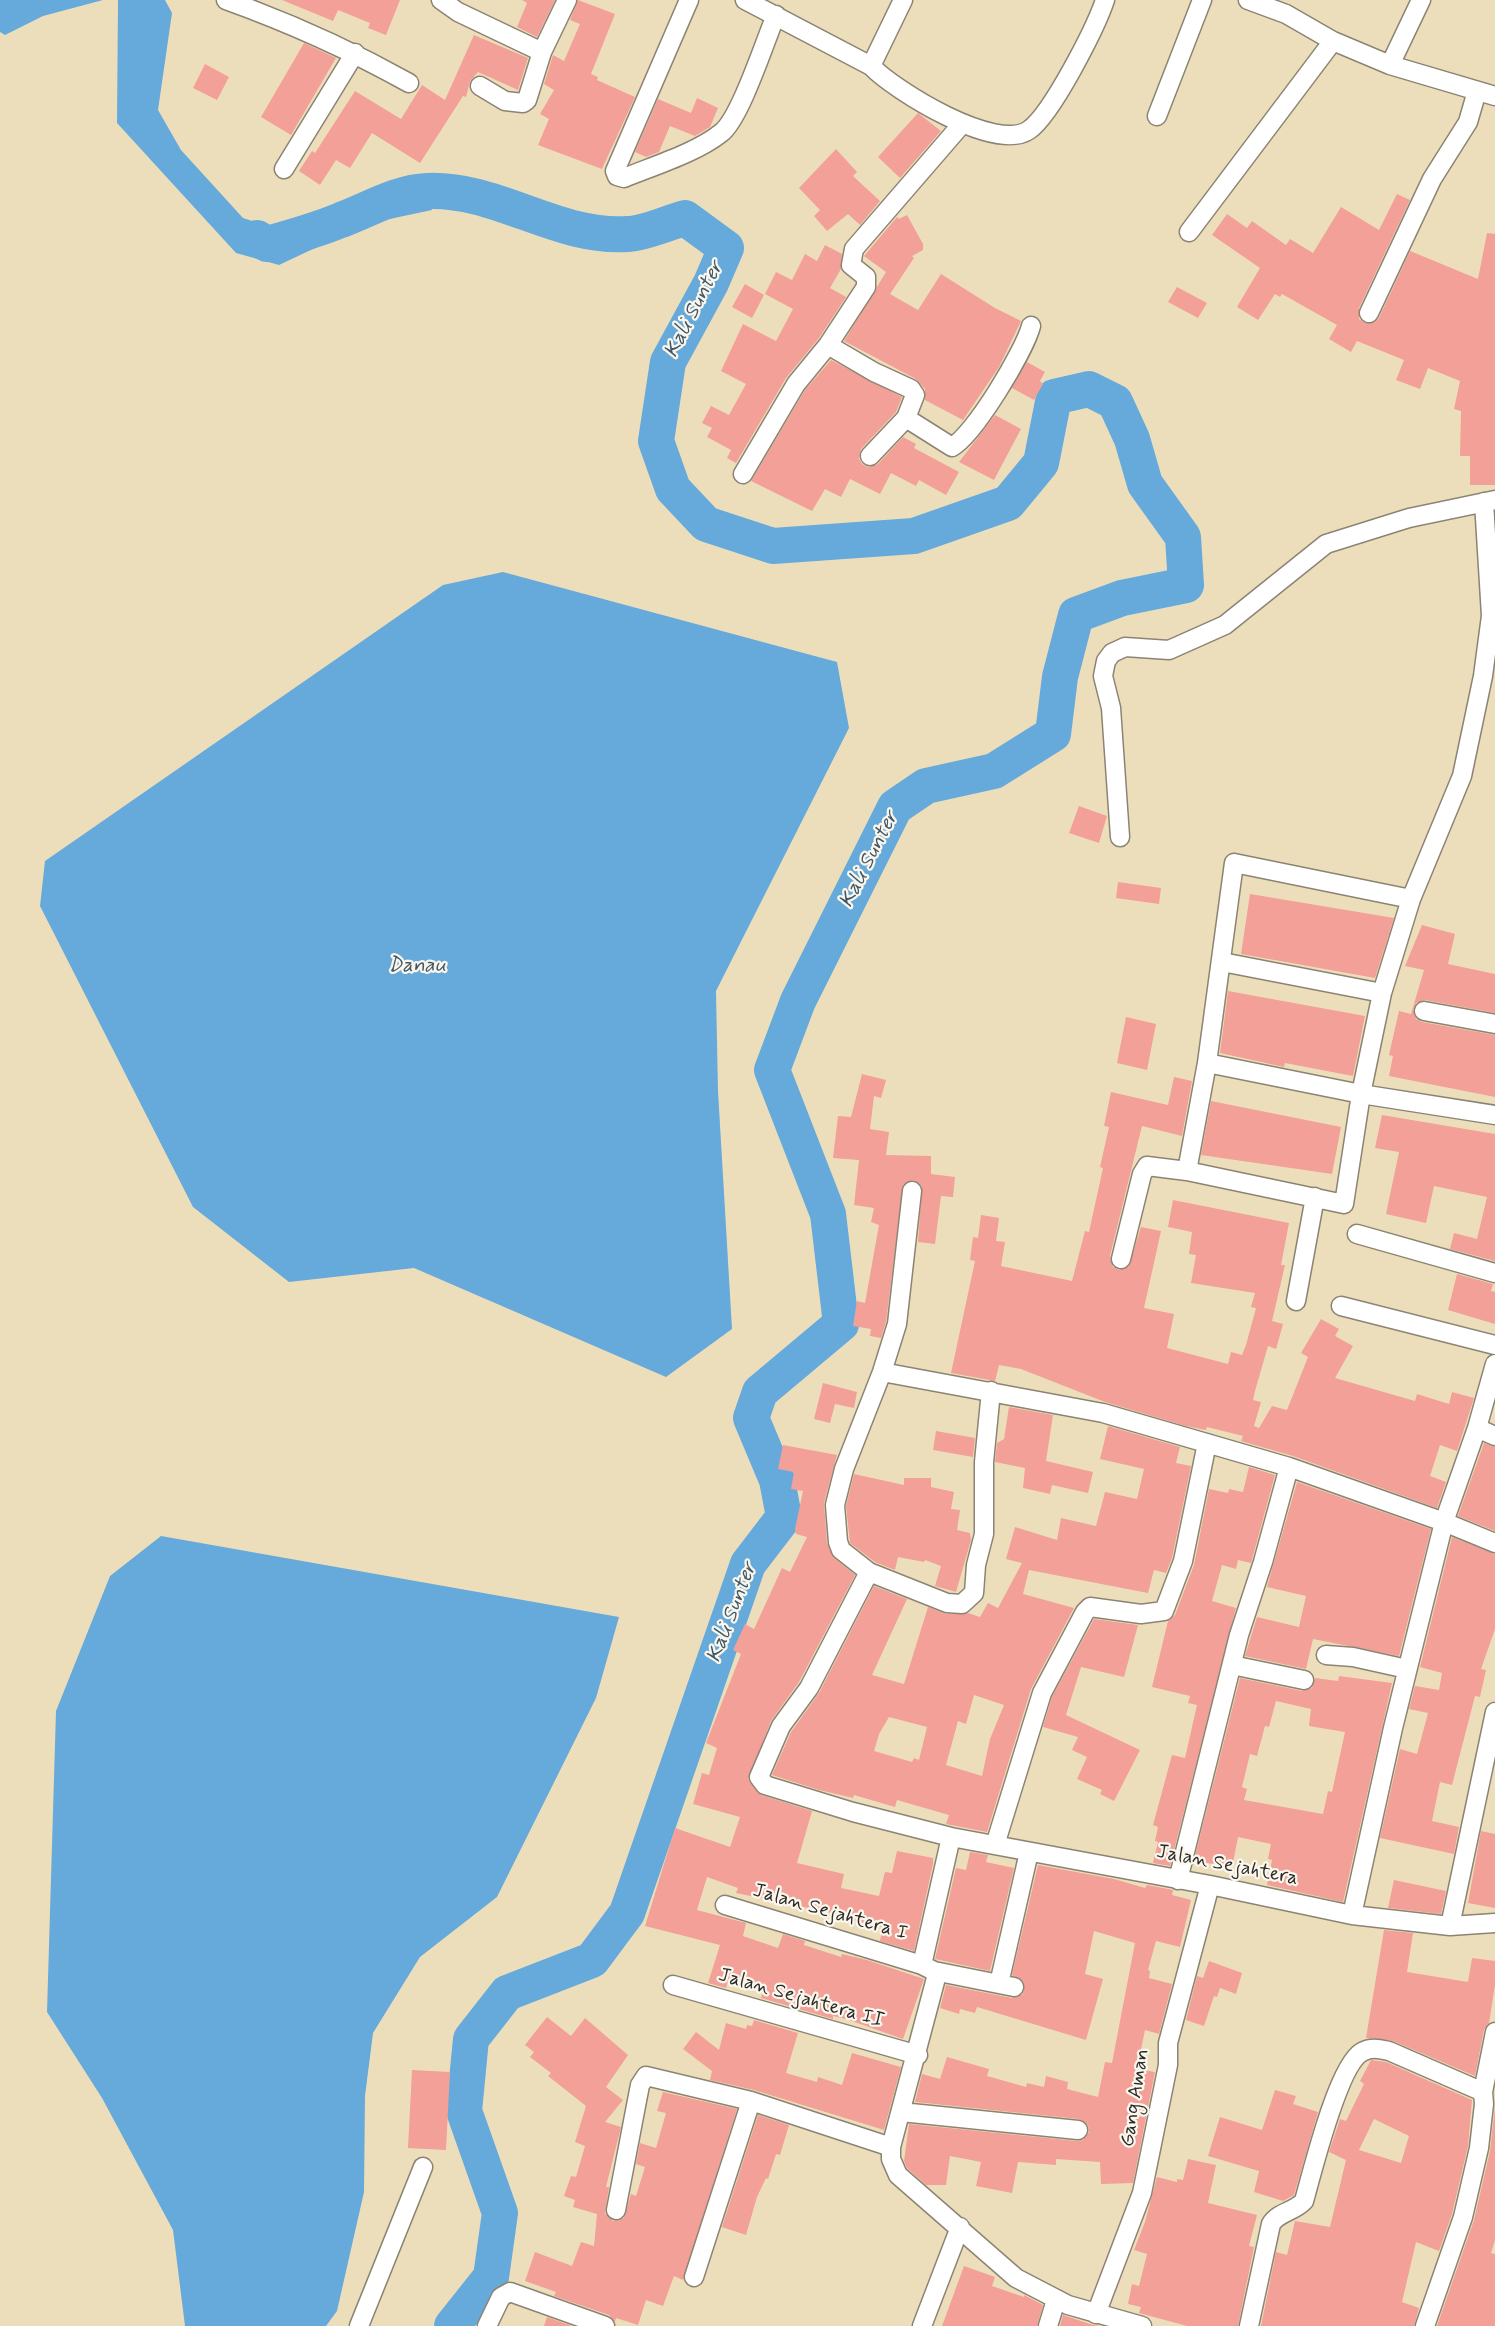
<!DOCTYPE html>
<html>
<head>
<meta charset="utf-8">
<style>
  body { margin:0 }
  canvas { display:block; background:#eddebb }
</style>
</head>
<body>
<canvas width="1495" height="2326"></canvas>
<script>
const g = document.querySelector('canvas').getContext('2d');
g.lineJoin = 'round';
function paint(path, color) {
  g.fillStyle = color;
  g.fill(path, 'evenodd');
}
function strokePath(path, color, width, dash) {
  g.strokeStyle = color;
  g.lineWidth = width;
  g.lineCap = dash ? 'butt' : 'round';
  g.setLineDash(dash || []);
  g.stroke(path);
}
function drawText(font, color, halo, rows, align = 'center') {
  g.font = font + ' Mynerve,sans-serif';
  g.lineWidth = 4.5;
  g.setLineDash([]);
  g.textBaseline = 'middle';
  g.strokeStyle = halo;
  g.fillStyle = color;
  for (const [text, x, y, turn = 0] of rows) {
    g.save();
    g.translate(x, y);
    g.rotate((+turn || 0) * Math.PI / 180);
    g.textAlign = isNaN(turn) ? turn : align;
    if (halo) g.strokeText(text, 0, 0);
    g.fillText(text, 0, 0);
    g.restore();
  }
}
const water = new Path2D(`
  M0 0H103L43 16 5 35 0 32Z
  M118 0H165L172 13 158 110 181 150 243 218 271 227 331 214 388 185 451 180 500 203 460 193 426 191 432 210 366 224 279 265 236 253 117 123Z
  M503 572 837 662 849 728 716 991 718 1091 732 1329 666 1377 414 1268 289 1282 193 1207 40 906 45 861 443 585Z
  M161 1536 619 1617 596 1698 497 1897 420 1957 373 2033 365 2096 364 2192 337 2311 326 2326H185L173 2230 102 2098 47 2012 56 1711 110 1576Z`);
const river = new Path2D(`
  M257 238 267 244C292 237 317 230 341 220 368 210 398 192 427 191 498 188 557 239 628 234 646 233 667 223 685 218L726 248 711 283 668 362 656 441 673 489 706 524 773 546 914 536 1008 503 1041 463 1054 397 1089 389 1115 402 1132 439 1145 484 1183 537 1186 585 1122 598 1076 615 1060 677 1053 734 994 771 926 786 895 807 798 1001 772 1070 828 1214 841 1324 760 1392 751 1418 777 1480 784 1517 748 1564 627 1913 592 1960 507 1993 471 2039 464 2111 500 2213 491 2277 452 2326`);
const building = new Path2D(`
  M282 0H400L386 35 368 28 370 23 338 10 333 21Z
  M522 0H555L537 37 517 27 527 3Z
  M578 0 615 14 591 74 598 77 597 80 635 97 602 169 538 145 549 119 540 114 554 90 544 84 553 55 564 61 580 24 570 20Z
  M474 35 528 58 518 90 478 72 470 81 466 97 463 96 420 163 372 133 350 168 336 160 320 185 299 171 312 151 315 153 355 91 401 119 422 85 445 100Z
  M304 43 336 58 291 135 261 117Z
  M205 64 229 77 217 100 193 88Z
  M697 98 718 108 710 127 695 136 670 126 659 152 646 157 635 152 658 99 691 113Z
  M918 113 941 131 900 178 878 157Z
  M836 149 857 172 853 176 880 201 860 225 848 214 827 231 814 216 820 210 799 188Z
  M1397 194 1410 200 1359 308V319L1365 323 1375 322 1379 318 1410 251 1478 279 1487 233 1495 234V485H1470V456H1460L1461 411 1454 409 1460 381 1428 368 1420 389 1396 380 1404 360 1357 341 1351 352 1329 339 1337 325 1282 294 1280 297 1275 294 1258 320 1237 307 1260 268 1212 235 1227 214 1247 228 1252 221 1286 245 1290 239 1313 253 1341 207 1379 230Z
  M907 215 923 244V250L912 256 914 258 890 294 918 310 941 274 995 308 1021 321 999 367 963 420 925 400V389L916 379 844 341 886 272 864 256 897 217 899 219Z
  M825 245 842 254 841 269 830 288 846 297 819 338 786 378 736 463 727 458 731 450 707 437 712 428 702 423 711 406 729 415 746 384 721 371 743 324 776 341 793 309 765 294 776 272 792 280 805 254 817 261Z
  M745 284 764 295 752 318 732 307Z
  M1177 287 1207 303 1198 318 1168 302Z
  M831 360 902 397 896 412 861 449 859 459 862 464 868 467 878 464 903 437 916 444 914 448 959 472 946 495 919 480 916 486 891 473 880 494 850 479 841 497 825 489 812 511 751 481 805 390Z
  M1027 362 1045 372 1040 381 1043 384 1034 400 1012 388Z
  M995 415 1021 429 994 480 959 462Z
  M1079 806 1107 816 1099 843 1069 833Z
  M1118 882 1161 888 1159 904 1116 898Z
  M1250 894 1394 918 1375 978 1241 954Z
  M1422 925 1455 934 1448 964 1495 974V1013L1425 1000 1416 1003 1413 1010 1416 1019 1422 1022 1495 1035V1097L1389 1076 1393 1056 1389 1055 1399 1011 1411 1014 1424 970 1405 966Z
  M1228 991 1365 1016 1353 1076 1285 1063 1284 1067 1220 1053Z
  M1126 1017 1156 1024 1147 1070 1117 1063Z
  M862 1074 886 1080 881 1098 874 1096 870 1129 889 1132 886 1155 931 1156V1174L955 1177 953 1197 941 1196 935 1244 918 1242 922 1186 913 1180 903 1185 886 1322 881 1338 870 1336 871 1329 853 1326 857 1301 865 1303 879 1225 871 1222 874 1208 854 1205 859 1160 833 1158 838 1116 851 1117Z
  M1174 1077 1192 1081 1182 1136 1142 1126 1110 1256 1113 1267 1119 1270 1129 1266 1141 1227 1161 1231 1144 1308 1174 1314 1167 1348 1228 1364 1231 1352 1242 1355 1246 1345 1256 1308 1251 1307 1255 1293 1191 1283 1196 1255 1189 1254 1192 1232 1168 1227 1173 1200 1289 1223 1281 1265H1285L1272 1321 1283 1324 1276 1349 1268 1346 1255 1391 1253 1400 1261 1402 1254 1426 1259 1428 1272 1406 1287 1410 1308 1357 1301 1353 1321 1319 1339 1329 1335 1336 1353 1346 1335 1378 1415 1401 1417 1394 1449 1404 1452 1392 1474 1398 1457 1451 1440 1445 1430 1476 1446 1482 1437 1508 1293 1456 1241 1441 1243 1436 1207 1427 1206 1430 1186 1426 1105 1402 1021 1369 999 1365 995 1381 951 1373 975 1261 970 1260 973 1237 978 1238 981 1215 999 1218 996 1241 1005 1242 1001 1266 1072 1281 1085 1231 1089 1232 1103 1168 1100 1167 1109 1127 1104 1126 1111 1092 1168 1105Z
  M1211 1101 1341 1127 1332 1174 1201 1155Z
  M1382 1115 1495 1134V1261L1450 1249 1454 1233 1477 1239 1487 1197 1434 1186 1426 1223 1386 1214 1399 1152 1375 1148Z
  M1457 1274 1493 1284 1491 1291 1495 1292V1324L1448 1310Z
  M823 1383 857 1392 854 1408 835 1404 830 1423 814 1419Z
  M1009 1407 1053 1415 1046 1461 1093 1472 1088 1493 1052 1485 1050 1494 1023 1488 1025 1468 995 1462 997 1443 1004 1439Z
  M1108 1426 1180 1447 1176 1463 1191 1466 1172 1558 1166 1573 1154 1570 1148 1593 1029 1570 1023 1594 1074 1608 1031 1689 987 1832 946 1824 949 1815 897 1800 895 1807 854 1795 853 1798 819 1790 772 1775 791 1732 819 1693 874 1586 907 1599 872 1675 904 1684 928 1607 946 1614 968 1613 980 1617 988 1603 998 1608 1022 1563 1006 1559 1015 1527 1057 1540 1061 1518 1096 1526 1105 1492 1137 1499 1144 1469 1100 1459ZM974 1695 1004 1705 990 1739 982 1776 946 1765 958 1721 966 1724ZM889 1717 927 1727 919 1760 914 1758 912 1762 874 1751 879 1734Z
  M936 1431 975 1438 973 1457 933 1450Z
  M1484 1443 1495 1447V1531L1458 1516Z
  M783 1445 837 1455 824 1503 827 1543 834 1558 855 1575 799 1682 771 1721 748 1779 761 1795 812 1811 797 1863 844 1874 841 1888 879 1896 885 1872 892 1873 897 1851 933 1858V1864L914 1951 880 1941 883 1927 841 1918 842 1915 736 1893 738 1888 707 1877 697 1910 746 1923 743 1936 778 1948 783 1934 805 1941 804 1945 841 1957 842 1954 867 1960 924 1979 903 2039 846 2019 833 2016V2019L761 1998 764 1989 729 1978 726 1988 708 1983 720 1945 645 1926 675 1828 730 1847 740 1817 693 1804 702 1773 709 1775 717 1748 706 1743 741 1654 733 1650 745 1624 754 1629 782 1568 790 1572 807 1537 796 1534 795 1529 803 1491 791 1489 794 1472 778 1469Z
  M1249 1467 1275 1475 1251 1563 1238 1560 1236 1569 1222 1565 1212 1601 1236 1608 1170 1866 1153 1863 1158 1842 1155 1841 1158 1827 1153 1825 1172 1755 1185 1758 1197 1705 1188 1703 1190 1696 1152 1687 1168 1621 1175 1615 1194 1565 1209 1489 1228 1493 1229 1489 1243 1492Z
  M854 1474 904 1485V1478H931V1487L954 1492 951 1509 960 1510 957 1530 970 1533 971 1540 956 1592 935 1586 941 1566 925 1560 924 1562 898 1557 895 1570 875 1562 850 1543 846 1506Z
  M1297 1482 1431 1529 1399 1656 1313 1639 1306 1669 1245 1656 1257 1617 1299 1627 1306 1596 1267 1587Z
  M1452 1537 1495 1554V1629L1481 1669 1486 1670 1480 1697 1475 1696 1452 1785 1440 1782 1432 1821 1459 1827 1454 1854 1380 1838 1400 1749 1417 1754 1428 1713 1409 1709 1415 1686 1439 1690 1442 1673 1420 1667Z
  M1094 1619 1138 1625 1124 1677 1081 1667 1066 1715 1140 1750 1114 1801 1100 1794 1102 1790 1077 1779 1087 1757 1072 1750 1078 1737 1043 1727 1052 1697Z
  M1339 1676 1392 1683 1343 1902 1267 1885 1272 1860 1268 1859 1271 1844 1238 1837 1232 1868 1194 1860 1240 1678 1302 1691 1312 1688 1315 1678 1338 1681ZM1276 1701 1311 1709 1309 1726 1345 1732 1332 1792 1328 1791 1323 1814 1244 1800 1247 1789 1242 1787 1250 1754 1257 1756 1265 1726 1269 1727Z
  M1481 1831 1495 1834V1908L1468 1903Z
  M970 1852 988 1855 986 1862 1014 1868 990 1971 935 1959 956 1868 966 1870Z
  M1038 1865 1114 1879 1145 1888 1147 1885 1173 1890 1172 1895 1191 1900 1180 1947 1156 1941 1148 1970 1150 1971 1149 1978 1172 1984 1159 2034 1145 2030 1137 2069 1155 2072 1133 2183 1101 2184 1100 2162 1056 2159V2165L1018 2162 1012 2193 976 2186 981 2162 950 2156 946 2185H926L907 2168 904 2161 909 2124 1077 2141 1083 2140 1089 2132 1088 2125 1079 2119 915 2102 922 2074 940 2079 947 2057 989 2069 987 2076 1026 2087 1027 2083 1044 2087 1046 2076 1068 2082 1067 2089 1098 2097 1105 2062 1112 2063 1135 1943 1094 1931 1085 1974 1103 1979 1086 2040 977 2007 975 2013 960 2009 959 2014 940 2008 946 1985 1012 1998 1023 1994 1024 1983 1012 1975Z
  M1394 1880 1446 1891 1441 1914 1388 1908Z
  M1384 1930 1413 1933 1407 1972 1468 1982 1472 1958 1495 1961V1985L1489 2023 1484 2030 1475 2076 1393 2041 1366 2038Z
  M1209 1961 1242 1973 1236 1994 1220 1988 1217 1997 1214 1996 1204 2026 1186 2020 1197 1976 1203 1978Z
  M547 2017 571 2036 585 2018 628 2055 606 2087 623 2100 605 2122 621 2127 606 2187H609L605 2213 613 2221 624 2218 631 2194 636 2196 645 2167 636 2164 640 2143 656 2148 666 2113 657 2111 663 2092 737 2109 683 2280 674 2276 663 2306 646 2300 638 2325 616 2318 615 2322 609 2315 554 2296 556 2292 525 2281 535 2252 572 2266 581 2242 594 2246 597 2214 573 2207 575 2200 564 2196 571 2176 576 2177 585 2146 575 2142 586 2106 548 2076 551 2073 530 2057 534 2052 525 2045Z
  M754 2020 798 2033 786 2073 817 2082 818 2077 842 2085 852 2053 901 2067 884 2130 754 2090 710 2080 712 2071 683 2049 696 2032 719 2050 726 2023 746 2029 747 2025 752 2026Z
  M1371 2060 1386 2062 1472 2100 1468 2146 1452 2214 1439 2251 1416 2242 1402 2302 1419 2308 1414 2326H1261L1276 2252 1287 2255 1295 2221 1330 2227 1346 2160 1329 2152 1340 2119 1346 2121 1364 2084 1360 2081ZM1374 2119 1409 2136 1401 2163 1359 2150Z
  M412 2070 450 2072 446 2150 408 2148Z
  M1275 2090 1296 2096 1293 2104 1318 2112 1294 2195 1283 2201 1254 2192 1259 2171 1208 2156 1220 2117 1262 2130Z
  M1495 2107V2240L1491 2253 1495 2254V2326H1437L1474 2220 1490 2151Z
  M758 2115 789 2125 780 2155 776 2154 768 2179 766 2178 757 2197 746 2235 722 2227Z
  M1188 2159 1216 2165 1208 2203 1257 2215 1249 2246 1254 2247 1238 2326H1187L1139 2313 1141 2307 1128 2304 1132 2284 1139 2286 1147 2254 1134 2250 1145 2222 1157 2177 1177 2182V2179L1183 2180Z
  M964 2266 995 2277 992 2286 1024 2297V2295L1043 2305 1037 2326H942Z
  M1063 2315 1093 2325 1101 2326H1060Z
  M547 2317 572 2326H544Z`);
const street = new Path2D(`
  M226 0C290 23 350 50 409 83
  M441 0 458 12 542 52
  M689 0 615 171 617 176 624 178C653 166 696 153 721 133 740 119 765 41 776 15
  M745 0 871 66C895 91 996 153 1029 130 1052 114 1096 27 1105 0
  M1248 0 1286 14 1333 41 1390 65 1495 96
  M1390 65 1421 0
  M871 66 903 0
  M480 86 505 101 523 103 527 100 542 52 567 0
  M1157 116 1202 0
  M284 169 355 53
  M1189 232 1333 41
  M1369 313 1432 179 1468 122 1477 91
  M828 345 874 372 911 389 915 395 906 418 870 456
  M906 418 952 447C974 435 1024 352 1031 326
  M743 474 796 384 828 345 866 287V277L851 265 854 249 962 124
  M1120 837 1111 708 1103 676 1106 661 1112 653 1125 647 1169 650 1225 625 1326 544 1409 518 1495 500
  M1222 962 1382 993
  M1424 1011 1495 1024
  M1207 1063 1361 1094 1495 1115
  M1187 1171 1207 1063 1234 863 1411 899
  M912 1191 897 1324 882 1372 844 1469 835 1505 838 1542 841 1550 869 1572 947 1603 962 1604 974 1593 976 1565 984 1534V1462L991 1391
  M1357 1234 1495 1273
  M1121 1259 1142 1174 1147 1166 1187 1171 1344 1204 1361 1094 1382 993 1411 899 1462 776 1483 676 1491 616 1484 502
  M1296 1301 1315 1197
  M1341 1306 1495 1345
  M882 1372 1103 1413 1289 1467 1444 1522 1495 1543
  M1477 1428 1495 1436
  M869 1572 809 1688 781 1726 759 1777 765 1785 853 1812 951 1837 1210 1885 1352 1915 1450 1926 1495 1923
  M1326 1655 1353 1657 1407 1669
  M1232 1665 1304 1680
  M951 1837 922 1965 934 1971 936 1978 891 2147V2159L898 2175 1016 2278 1068 2305 1142 2326
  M995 1845 1042 1693 1085 1612 1090 1607 1141 1614 1164 1611 1183 1561 1207 1443
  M1178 1880 1239 1635 1263 1562 1289 1467
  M725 1905 922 1965
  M1352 1915 1393 1728 1444 1522 1477 1428 1495 1364
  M1450 1926 1495 1712
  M934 1971 1014 1987
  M1001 1975 1029 1852
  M673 1985 918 2055
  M901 2112 1078 2130
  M616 2210 640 2085 646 2076 751 2101 891 2147
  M694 2277 751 2101
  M1096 2314 1142 2193 1168 2065V2043L1210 1885
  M359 2326 423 2167
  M487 2326 501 2297 510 2292 605 2326
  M922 2326 960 2227
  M1048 2326 1056 2300
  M1249 2326 1271 2224C1278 2212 1294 2212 1304 2201 1312 2173 1338 2065 1362 2052 1371 2047 1379 2049 1389 2051L1483 2092
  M1425 2326 1463 2217 1479 2148 1484 2104 1483 2092 1495 2032`);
const streetNames = [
  ["Jalan Sejahtera",1227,1866,11],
  ["Jalan Sejahtera I",830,1913,16],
  ["Jalan Sejahtera II",801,1999,16],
  ["Gang Aman",1136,2098,-81]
];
const waterNames = [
  ["Kali Sunter",695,310,-63],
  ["Kali Sunter",870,860,-63],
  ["Danau",417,967],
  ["Kali Sunter",733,1613,-69]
];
paint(water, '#66aadb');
strokePath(river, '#66aadb', 36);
paint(building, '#f2a098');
strokePath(street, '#8c8473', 21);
strokePath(street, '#fff', 18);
drawText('20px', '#2b2b2b', '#fbf7ec', streetNames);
drawText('italic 21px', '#405769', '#fbf7ec', waterNames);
</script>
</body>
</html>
